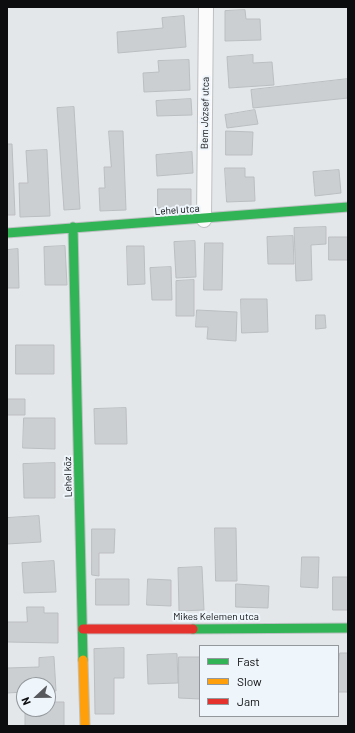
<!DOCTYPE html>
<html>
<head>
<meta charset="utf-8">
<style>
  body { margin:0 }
  #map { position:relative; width:355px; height:733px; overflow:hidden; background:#e4e7ea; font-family:Barlow,sans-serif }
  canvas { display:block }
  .frame { position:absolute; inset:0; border:8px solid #0b0d0f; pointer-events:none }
  .legend { position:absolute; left:199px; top:645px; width:140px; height:72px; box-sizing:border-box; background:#eef5fb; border:1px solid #93989d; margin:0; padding:5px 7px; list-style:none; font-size:12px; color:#0b0d0f }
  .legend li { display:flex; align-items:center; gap:8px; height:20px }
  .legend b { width:20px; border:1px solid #93989d }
  .north { position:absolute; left:16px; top:677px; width:40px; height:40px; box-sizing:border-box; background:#eef5fb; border:1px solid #93989d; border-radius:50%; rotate:248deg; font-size:11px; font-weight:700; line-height:16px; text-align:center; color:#0b0d0f }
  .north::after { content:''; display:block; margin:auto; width:14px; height:18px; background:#57595c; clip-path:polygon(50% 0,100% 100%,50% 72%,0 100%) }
</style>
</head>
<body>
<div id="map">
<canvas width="355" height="733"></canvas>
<div class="frame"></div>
<ul class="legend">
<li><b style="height:5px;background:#30b455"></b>Fast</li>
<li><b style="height:5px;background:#ff9f0a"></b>Slow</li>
<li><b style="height:5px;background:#e5322d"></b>Jam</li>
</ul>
<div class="north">N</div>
</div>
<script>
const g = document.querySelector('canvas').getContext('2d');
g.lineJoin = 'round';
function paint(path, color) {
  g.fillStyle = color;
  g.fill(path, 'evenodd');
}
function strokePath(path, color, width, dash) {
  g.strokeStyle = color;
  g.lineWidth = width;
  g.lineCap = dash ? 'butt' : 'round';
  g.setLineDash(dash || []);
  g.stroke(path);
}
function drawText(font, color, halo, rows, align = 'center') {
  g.font = font + ' Barlow,sans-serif';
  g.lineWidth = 4;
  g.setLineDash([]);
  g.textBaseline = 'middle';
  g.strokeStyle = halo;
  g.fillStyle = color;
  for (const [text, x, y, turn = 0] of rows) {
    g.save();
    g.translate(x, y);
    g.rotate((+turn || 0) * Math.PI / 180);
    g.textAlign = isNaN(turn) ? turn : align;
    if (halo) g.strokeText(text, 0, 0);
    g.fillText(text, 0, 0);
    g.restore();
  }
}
const building = new Path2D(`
  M245 10 246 19H260L261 40 225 41V11Z
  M184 16 186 47 118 53 117 32 163 28 162 18Z
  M253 55V63L272 62 274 85 229 88 227 57Z
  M189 60 190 90 144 92 143 73 159 72 158 61Z
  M348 79V98L253 108 251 90Z
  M191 99 192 115 157 116 156 101Z
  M74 107 80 209 64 210 57 108Z
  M255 110 258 124 227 128 225 115Z
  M109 131H123L126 210 100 211 99 188H105L104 167H111Z
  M226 131 253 132 252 155H226Z
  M7 144H12L15 215H7Z
  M47 150 50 216 20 217 19 183H28L26 151Z
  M192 152 193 173 157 176 156 155Z
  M225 168H245V177H254L255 201 227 202Z
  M339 170 341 193 315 196 313 172Z
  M158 189H191V209L158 208Z
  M326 227V244L311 245 312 280 296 281 294 228Z
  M293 236 294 264H268L267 237Z
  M329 237H348V260H329Z
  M195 241 196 277 176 278 174 242Z
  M205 243H223L222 290H204Z
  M65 246 67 285H45L44 247Z
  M127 246H144L145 284 128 285Z
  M18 249 19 288H7V250Z
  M171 267 172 300H152L150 268Z
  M194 280V316H176V281Z
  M241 299H267L268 332 242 333Z
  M197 310 237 312 236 341 207 339 208 327H196Z
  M316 315H325L326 328 316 329Z
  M16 345H54V374H16Z
  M7 399H25V415H7Z
  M126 408 127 444H95L94 409Z
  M24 418H55V449L23 448Z
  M55 463V498H24L23 464Z
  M39 516 41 542 7 544V518Z
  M215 528H236L237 581H216Z
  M92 529H115L114 553H99V576L92 575Z
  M302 557H319L318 588 301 587Z
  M54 561 56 592 24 593 22 563Z
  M202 567 204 610 179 611 178 568Z
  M333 577H348V610H333Z
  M96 579H129V605H96Z
  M148 579 171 580V606L147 605Z
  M236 584 269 586 268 608 236 607Z
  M27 607H44V613H58V643L7 642V622H27Z
  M124 648V678H114V714H95L94 649Z
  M340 653H348V692H338Z
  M177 654 178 683 148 684 147 655Z
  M54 657 56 691H48V685H24V692L7 693V668L39 667V658Z
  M179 657H200V699L179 698Z
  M48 702H64V726H25V709H48Z`);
const street = new Path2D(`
  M204 220 206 7`);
const fast = new Path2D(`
  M73 227 83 660
  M7 233 348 207
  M193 629 348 628`);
const slow = new Path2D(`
  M83 660 85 726`);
const jam = new Path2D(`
  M83 629H193`);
const streetNames = [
  ["Bem József utca",205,113,-89],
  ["Lehel utca",177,210,-4],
  ["Lehel köz",68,477,-91],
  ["Mikes Kelemen utca",216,617]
];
paint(building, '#cccfd1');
strokePath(building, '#bbbec1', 1);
strokePath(street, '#bdc0c2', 16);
strokePath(fast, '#bdc0c2', 11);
strokePath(slow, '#bdc0c2', 11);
strokePath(jam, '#bdc0c2', 11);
strokePath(street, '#fbfbfc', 14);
strokePath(fast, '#30b455', 9);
strokePath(slow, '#ff9f0a', 9);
strokePath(jam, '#e5322d', 9);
drawText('10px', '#0b0d0f', '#eef5fb', streetNames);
</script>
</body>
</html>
